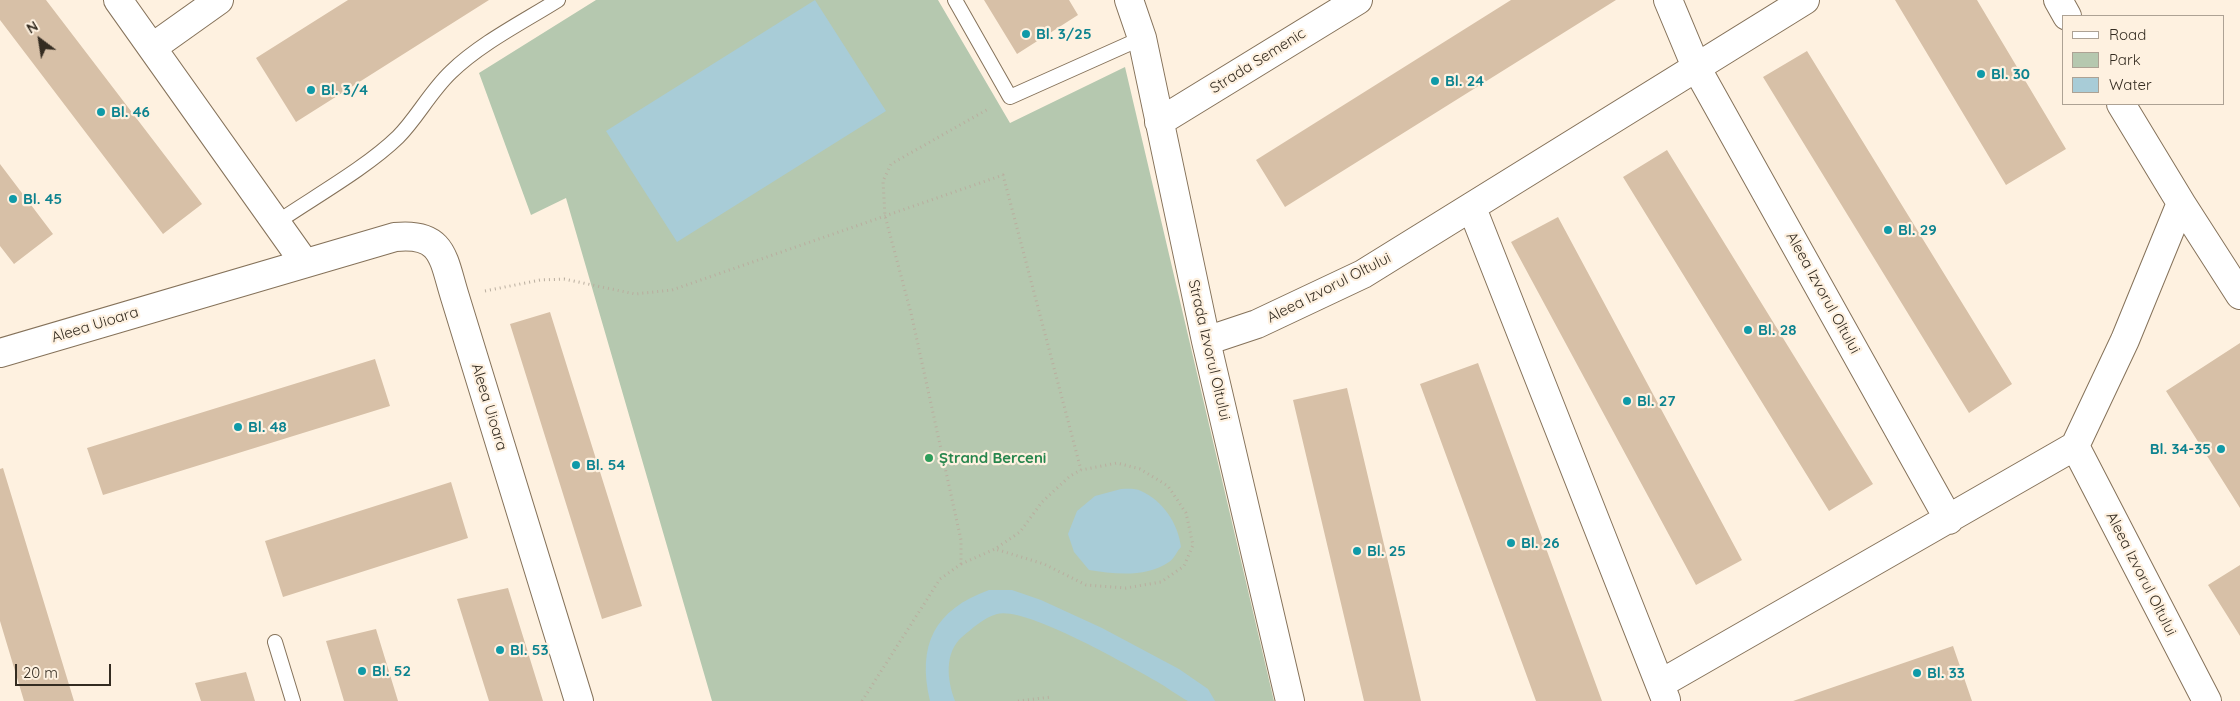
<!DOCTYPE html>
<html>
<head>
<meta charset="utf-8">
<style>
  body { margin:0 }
  #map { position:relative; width:2240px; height:701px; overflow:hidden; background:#fef1e0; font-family:Quicksand,sans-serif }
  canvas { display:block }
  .legend { position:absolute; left:2062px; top:15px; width:162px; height:90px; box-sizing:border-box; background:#fef1e0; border:1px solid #ada294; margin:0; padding:6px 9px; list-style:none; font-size:15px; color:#342c21 }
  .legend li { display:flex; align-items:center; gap:10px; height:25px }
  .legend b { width:25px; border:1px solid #ada294 }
  .north { position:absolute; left:15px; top:15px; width:50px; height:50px; -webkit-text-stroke:4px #fef1e0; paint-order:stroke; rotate:329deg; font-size:14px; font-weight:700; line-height:20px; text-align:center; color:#342c21 }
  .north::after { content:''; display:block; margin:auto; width:18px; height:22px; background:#342c21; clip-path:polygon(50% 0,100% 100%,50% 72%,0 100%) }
  .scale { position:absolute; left:15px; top:664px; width:96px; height:22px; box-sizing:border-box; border:2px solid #342c21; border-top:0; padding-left:6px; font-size:15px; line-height:18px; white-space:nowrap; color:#342c21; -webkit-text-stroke:4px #fef1e0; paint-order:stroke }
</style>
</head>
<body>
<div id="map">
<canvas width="2240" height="701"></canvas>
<ul class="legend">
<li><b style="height:6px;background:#fff"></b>Road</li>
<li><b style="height:14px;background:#b5c8af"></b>Park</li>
<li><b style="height:14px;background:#a8ccd7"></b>Water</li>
</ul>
<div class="north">N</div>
<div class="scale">20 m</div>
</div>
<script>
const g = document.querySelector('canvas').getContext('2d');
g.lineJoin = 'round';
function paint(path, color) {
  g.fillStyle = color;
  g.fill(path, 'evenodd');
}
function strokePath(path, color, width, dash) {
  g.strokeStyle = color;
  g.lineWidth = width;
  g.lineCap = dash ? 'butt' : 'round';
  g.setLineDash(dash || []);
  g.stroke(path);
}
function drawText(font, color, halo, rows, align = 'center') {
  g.font = font + ' Quicksand,sans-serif';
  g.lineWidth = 4.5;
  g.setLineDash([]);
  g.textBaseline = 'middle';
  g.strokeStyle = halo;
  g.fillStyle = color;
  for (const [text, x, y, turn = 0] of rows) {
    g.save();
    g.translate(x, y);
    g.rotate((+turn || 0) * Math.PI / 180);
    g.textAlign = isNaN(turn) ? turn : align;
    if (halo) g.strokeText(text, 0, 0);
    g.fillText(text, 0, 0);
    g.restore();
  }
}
const green = new Path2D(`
  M596 0H938L1010 123 1125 67 1274 701H712L566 198 531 215 479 73Z`);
const water = new Path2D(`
  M815 0 886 111 677 242 606 131Z
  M1121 489C1127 489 1135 488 1141 491 1163 501 1178 523 1181 547 1177 551 1174 559 1169 562 1146 578 1114 574 1089 570L1074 552 1068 534 1077 511 1095 496Z
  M989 590H1012L1041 600 1102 628 1179 669 1208 689 1215 701C1208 701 1195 701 1188 701 1178 696 1167 687 1156 681 1128 665 1025 606 997 614 983 618 973 628 962 637 944 653 947 680 955 701H930C917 645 934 610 989 590Z`);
const building = new Path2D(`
  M0 0H46L202 204 163 234 0 20Z
  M348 0H489L296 122 256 58Z
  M984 0H1069L1078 15 1017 54Z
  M1511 0H1616L1285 207 1256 160Z
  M1895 0H1977L2066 149 2006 185Z
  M1807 51 2012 384 1969 413 1763 77Z
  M1667 150 1873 484 1829 511 1623 177Z
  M0 164 53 234 14 264 0 246Z
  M1558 217 1742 560 1696 585 1511 242Z
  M550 312 642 606 602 619 510 324Z
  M2240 343V508L2166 391Z
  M375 359 390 406 103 495 87 448Z
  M1478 363 1602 701H1536L1420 384Z
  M1347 388 1421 701H1364L1293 400Z
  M3 468 74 701H24L0 621V469Z
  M451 482 468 538 283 597 265 541Z
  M2240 565V636L2208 585Z
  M508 588 543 701H489L457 599Z
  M376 629 398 701H344L326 641Z
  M1953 646 1972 701H1793Z
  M246 672 255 701H201L195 683Z`);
const path = new Path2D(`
  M485 291 540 280 564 279 635 294 672 290 1003 175 1081 470
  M961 564 995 549 1020 532 1042 502 1070 476 1081 470 1117 463 1140 469 1168 486 1186 513 1193 545 1184 566 1161 582 1126 588 1086 585 1044 564 995 549
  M862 701 940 579 961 564V540L911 313 885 216 883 181 891 164 990 108
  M1018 701 1051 697`);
const service = new Path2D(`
  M955 0 1010 97 1142 38
  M276 223C314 197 366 168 398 137 417 118 430 92 451 72 481 43 523 22 558 0
  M275 642 293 701`);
const minor = new Path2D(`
  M118 0 304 262
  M1129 0 1142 38 1206 341 1290 701
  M1668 0 1696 67 1949 520
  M2058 0 2067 16
  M153 47 219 0
  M1159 122 1358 0
  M2181 203 2240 295
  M1472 208 1666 700
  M1206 341 1257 324 1363 274 1805 0
  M0 353 395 237C444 232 443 259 455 297L579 701
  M2075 446 2207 701
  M1660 684 2075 446 2125 340 2181 203 2121 104`);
const markers = [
  [1026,34,5,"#0f9aa8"],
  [1981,74,5,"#0f9aa8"],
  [1435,81,5,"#0f9aa8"],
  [311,90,5,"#0f9aa8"],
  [101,112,5,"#0f9aa8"],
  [13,199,5,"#0f9aa8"],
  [1888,230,5,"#0f9aa8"],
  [1748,330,5,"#0f9aa8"],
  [1627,401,5,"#0f9aa8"],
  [238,427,5,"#0f9aa8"],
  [2221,449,5,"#0f9aa8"],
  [929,458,5,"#2e9e5b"],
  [576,465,5,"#0f9aa8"],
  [1511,543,5,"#0f9aa8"],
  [1357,551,5,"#0f9aa8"],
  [500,650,5,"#0f9aa8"],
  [362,671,5,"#0f9aa8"],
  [1917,673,5,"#0f9aa8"]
];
const cultureNames = [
  ["Bl. 3/25",1036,34],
  ["Bl. 30",1991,74],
  ["Bl. 24",1445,81],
  ["Bl. 3/4",321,90],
  ["Bl. 46",111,112],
  ["Bl. 45",23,199],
  ["Bl. 29",1898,230],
  ["Bl. 28",1758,330],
  ["Bl. 27",1637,401],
  ["Bl. 48",248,427],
  ["Bl. 34-35",2211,449,"right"],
  ["Bl. 54",586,465],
  ["Bl. 26",1521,543],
  ["Bl. 25",1367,551],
  ["Bl. 53",510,650],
  ["Bl. 52",372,671],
  ["Bl. 33",1927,673]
];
const streetNames = [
  ["Strada Semenic",1258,61,-32],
  ["Aleea Izvorul Oltului",1329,288,-27],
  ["Aleea Izvorul Oltului",1823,293,61],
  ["Aleea Uioara",95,325,-17],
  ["Strada Izvorul Oltului",1209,350,77],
  ["Aleea Uioara",489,407,73],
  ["Aleea Izvorul Oltului",2141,574,63]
];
const leisureNames = [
  ["Ștrand Berceni",939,458]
];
paint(green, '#b5c8af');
paint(water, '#a8ccd7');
paint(building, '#d7c0a7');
strokePath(service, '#85725a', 16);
strokePath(minor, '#85725a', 30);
strokePath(path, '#b9ae9f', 3, [1, 4]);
strokePath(service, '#fff', 14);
strokePath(minor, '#fff', 28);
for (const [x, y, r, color] of markers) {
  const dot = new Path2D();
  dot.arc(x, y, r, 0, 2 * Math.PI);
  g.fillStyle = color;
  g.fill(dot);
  strokePath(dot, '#fef1e0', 2);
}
drawText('bold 15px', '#0d838f', '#fef1e0', cultureNames, 'left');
drawText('15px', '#342c21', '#fef1e0', streetNames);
drawText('bold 15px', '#27864d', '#fef1e0', leisureNames, 'left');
</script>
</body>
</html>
